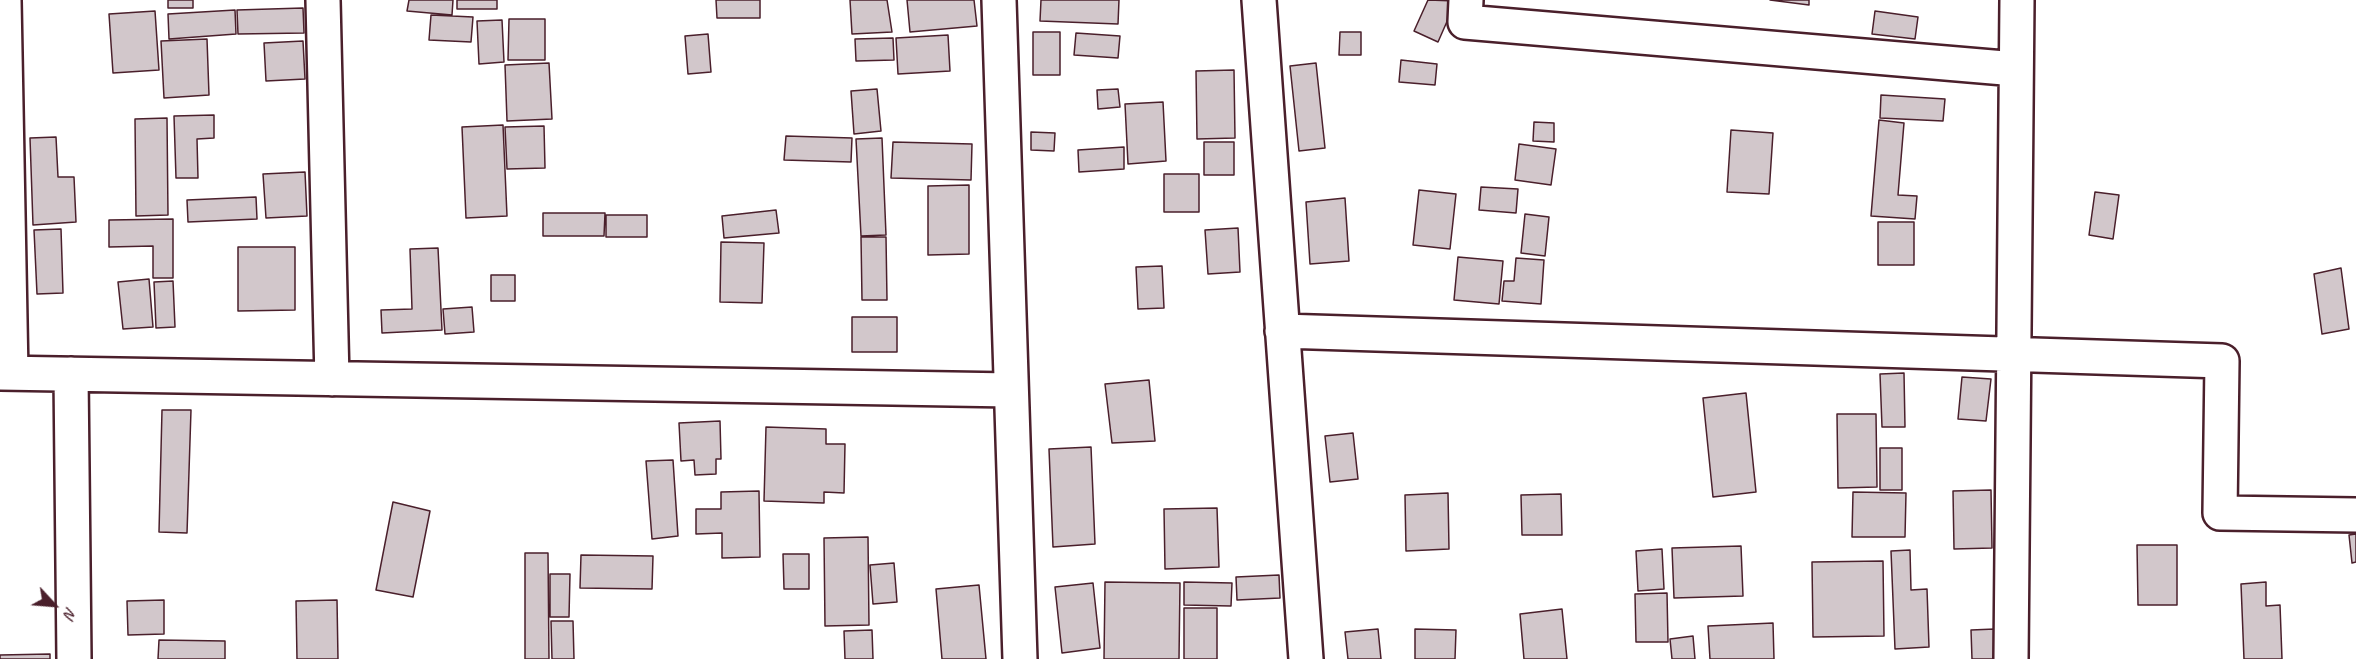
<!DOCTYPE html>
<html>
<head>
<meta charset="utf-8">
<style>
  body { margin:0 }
  #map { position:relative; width:2356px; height:659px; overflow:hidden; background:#fff; font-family:Caveat,sans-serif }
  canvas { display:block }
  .north { position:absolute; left:24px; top:575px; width:60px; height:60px; -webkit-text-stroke:4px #fff; paint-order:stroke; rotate:116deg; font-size:16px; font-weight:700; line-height:24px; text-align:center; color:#4a1f2b }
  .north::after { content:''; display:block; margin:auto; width:21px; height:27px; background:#4a1f2b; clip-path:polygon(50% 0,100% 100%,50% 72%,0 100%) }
</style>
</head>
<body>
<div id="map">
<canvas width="2356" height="659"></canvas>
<div class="north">N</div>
</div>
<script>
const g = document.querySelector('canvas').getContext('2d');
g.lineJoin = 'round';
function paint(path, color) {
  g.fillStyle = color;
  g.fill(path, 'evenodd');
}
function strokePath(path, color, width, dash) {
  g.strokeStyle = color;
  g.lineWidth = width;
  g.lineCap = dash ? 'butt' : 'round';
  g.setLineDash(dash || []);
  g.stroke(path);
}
const building = new Path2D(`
  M168 0H193V8H168Z
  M409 0H453L452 15 407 11Z
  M457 0H497V9H457Z
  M716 0H760V18H717Z
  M850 0H887L892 32 852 34Z
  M907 0H974L977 26 910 32Z
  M1041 0H1119L1118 24 1040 21Z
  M1428 0 1456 1 1438 42 1414 31Z
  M1770 0H1809V5Z
  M303 8 304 33 238 34 237 10Z
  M235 10 236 34 169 39 168 14Z
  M155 11 159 70 113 73 109 14Z
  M1875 11 1918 17 1915 39 1872 34Z
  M431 15 473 17 471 42 429 40Z
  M509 19H545V60H508Z
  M502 20 504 62 479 64 477 21Z
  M1033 32H1060V75H1033Z
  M1340 32H1361V55H1339Z
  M1076 33 1120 36 1118 58 1074 55Z
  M708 34 711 72 688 74 685 36Z
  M948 35 950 71 898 74 896 38Z
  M893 38 894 60 856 61 855 39Z
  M207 39 209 95 164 98 161 41Z
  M303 41 305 79 266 81 264 43Z
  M1401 60 1437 64 1435 85 1399 82Z
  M549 63 552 119 507 121 505 65Z
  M1316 63 1325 148 1299 151 1290 66Z
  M1234 70 1235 138 1197 139 1196 71Z
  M877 89 881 131 854 134 851 91Z
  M1118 89 1120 107 1098 109 1097 90Z
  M1881 95 1945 99 1943 121 1880 118Z
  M1163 102 1166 161 1128 164 1125 104Z
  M214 115V138L197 139 198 178H176L174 116Z
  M167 118 168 215 136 216 135 119Z
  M1879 120 1904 123 1898 195 1917 196 1915 219 1871 216Z
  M1534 122 1554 123V142L1533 141Z
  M503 125 507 216 466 218 462 127Z
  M544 126 545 168 507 169 505 127Z
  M1731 130 1773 133 1769 194 1727 192Z
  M1031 132 1055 133 1054 151 1031 150Z
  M786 136 852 138 851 162 784 160Z
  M56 137 58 177H74L76 222 33 225 30 138Z
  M882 138 886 235 861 236 856 139Z
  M893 142 972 144 971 180 891 178Z
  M1204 142H1234V175H1204Z
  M1519 144 1556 149 1551 185 1515 180Z
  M1124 147V169L1079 172 1078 150Z
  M305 172 307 216 266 218 263 174Z
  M1164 174H1199V212H1164Z
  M969 185V254L928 255V186Z
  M1481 187 1518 189 1516 213 1479 210Z
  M1419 190 1456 194 1450 249 1413 245Z
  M2095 192 2119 195 2113 239 2089 235Z
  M256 197 257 219 188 222 187 200Z
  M1345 198 1349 261 1310 264 1306 202Z
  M776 210 779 233 724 238 722 216Z
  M543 213H605L604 236H543Z
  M1525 214 1549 217 1545 256 1521 253Z
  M606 215H647V237H606Z
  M173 219V278H153V246L109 247V220Z
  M1878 222H1914V265H1878Z
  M1238 228 1240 272 1208 274 1205 230Z
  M61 229 63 293 37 294 34 230Z
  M861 237H886L887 300H862Z
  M721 242 764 243 762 303 720 302Z
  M238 247H295V310L238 311Z
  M438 248 442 330 382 333 381 310 412 309 410 249Z
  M1458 257 1503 261 1499 304 1454 300Z
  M1516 258 1544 260 1541 304 1502 301 1504 281H1514Z
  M1162 266 1164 308 1138 309 1136 267Z
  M2341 268 2349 329 2322 334 2314 274Z
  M491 275H515V301H491Z
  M149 279 153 327 123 329 118 282Z
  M173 281 175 327 156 328 154 282Z
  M472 307 474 332 445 334 443 309Z
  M852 317H897V352H852Z
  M1904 373 1905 427H1882L1880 374Z
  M1962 377 1991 379 1986 421 1958 419Z
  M1149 380 1155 441 1112 443 1105 384Z
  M1746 393 1756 492 1713 497 1703 398Z
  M162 410H191L187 533 159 532Z
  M1837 414H1876L1877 487 1838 488Z
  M720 421 721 459H716V474L695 475 694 460 681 461 679 423Z
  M766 427 826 429V444H845L844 493 824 492V503L764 501Z
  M1353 433 1358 479 1330 482 1325 436Z
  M1091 447 1095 544 1053 547 1049 449Z
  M1880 448H1902V490H1880Z
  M673 460 678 536 652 539 646 461Z
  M1991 490 1992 548 1954 549 1953 491Z
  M759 491 760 557 722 558V533L696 534V509H721V492Z
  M1853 492 1906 493 1905 537H1852Z
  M1448 493 1449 549 1406 551 1405 495Z
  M1561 494 1562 535H1522L1521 495Z
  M393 502 430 511 413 597 376 590Z
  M1217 508 1219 567 1165 569 1164 509Z
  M2356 534V562L2352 563 2349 535Z
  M868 537 869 625 825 626 824 538Z
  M2137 545H2177V605H2138Z
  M1741 546 1743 596 1674 598 1672 548Z
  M1662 549 1664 589 1638 591 1636 551Z
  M1910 550 1911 590 1927 589 1929 647 1895 649 1891 551Z
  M525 553H548L549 659H525Z
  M783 554H809V589H784Z
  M581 555 653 556 652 589 580 588Z
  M1883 561 1884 636 1813 637 1812 562Z
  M894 563 897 602 873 604 870 565Z
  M550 574H570L569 617H550Z
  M1279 575 1280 598 1237 600 1236 577Z
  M1105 582 1180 583 1179 659H1104Z
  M1184 582 1232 583 1231 606 1184 605Z
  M2266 582V606L2280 605 2282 659H2244L2241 584Z
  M1093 583 1100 648 1062 653 1055 587Z
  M979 585 986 659H942L936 589Z
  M1667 593 1668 642H1636L1635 594Z
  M164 600V634L128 635 127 601Z
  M337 600 338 659H297L296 601Z
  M1184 608H1217V659H1184Z
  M1562 609 1567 659H1524L1520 614Z
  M551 621H573L574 659H552Z
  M1773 623 1774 659H1710L1708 626Z
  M1378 629 1381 659H1348L1345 632Z
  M1415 629 1456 630 1455 659H1415Z
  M1995 629 1996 659H1972L1971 630Z
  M872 630 873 659H845L844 631Z
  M1693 636 1695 659H1672L1670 639Z
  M159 640 225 641V659H158Z
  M50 654V659H0V655Z`);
const minor = new Path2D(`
  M4 0 11 373
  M323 0 332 379
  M999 0 1020 659
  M1259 0 1306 659
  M1466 0 1465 22 2016 69
  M1282 331 2222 361 2220 513 2356 515
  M0 373 1011 390
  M71 374 74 659
  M2011 659 2017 0`);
paint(building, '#d2c7cb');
strokePath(building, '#4a1f2b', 1.5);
strokePath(minor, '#4a1f2b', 38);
strokePath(minor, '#fff', 33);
</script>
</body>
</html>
